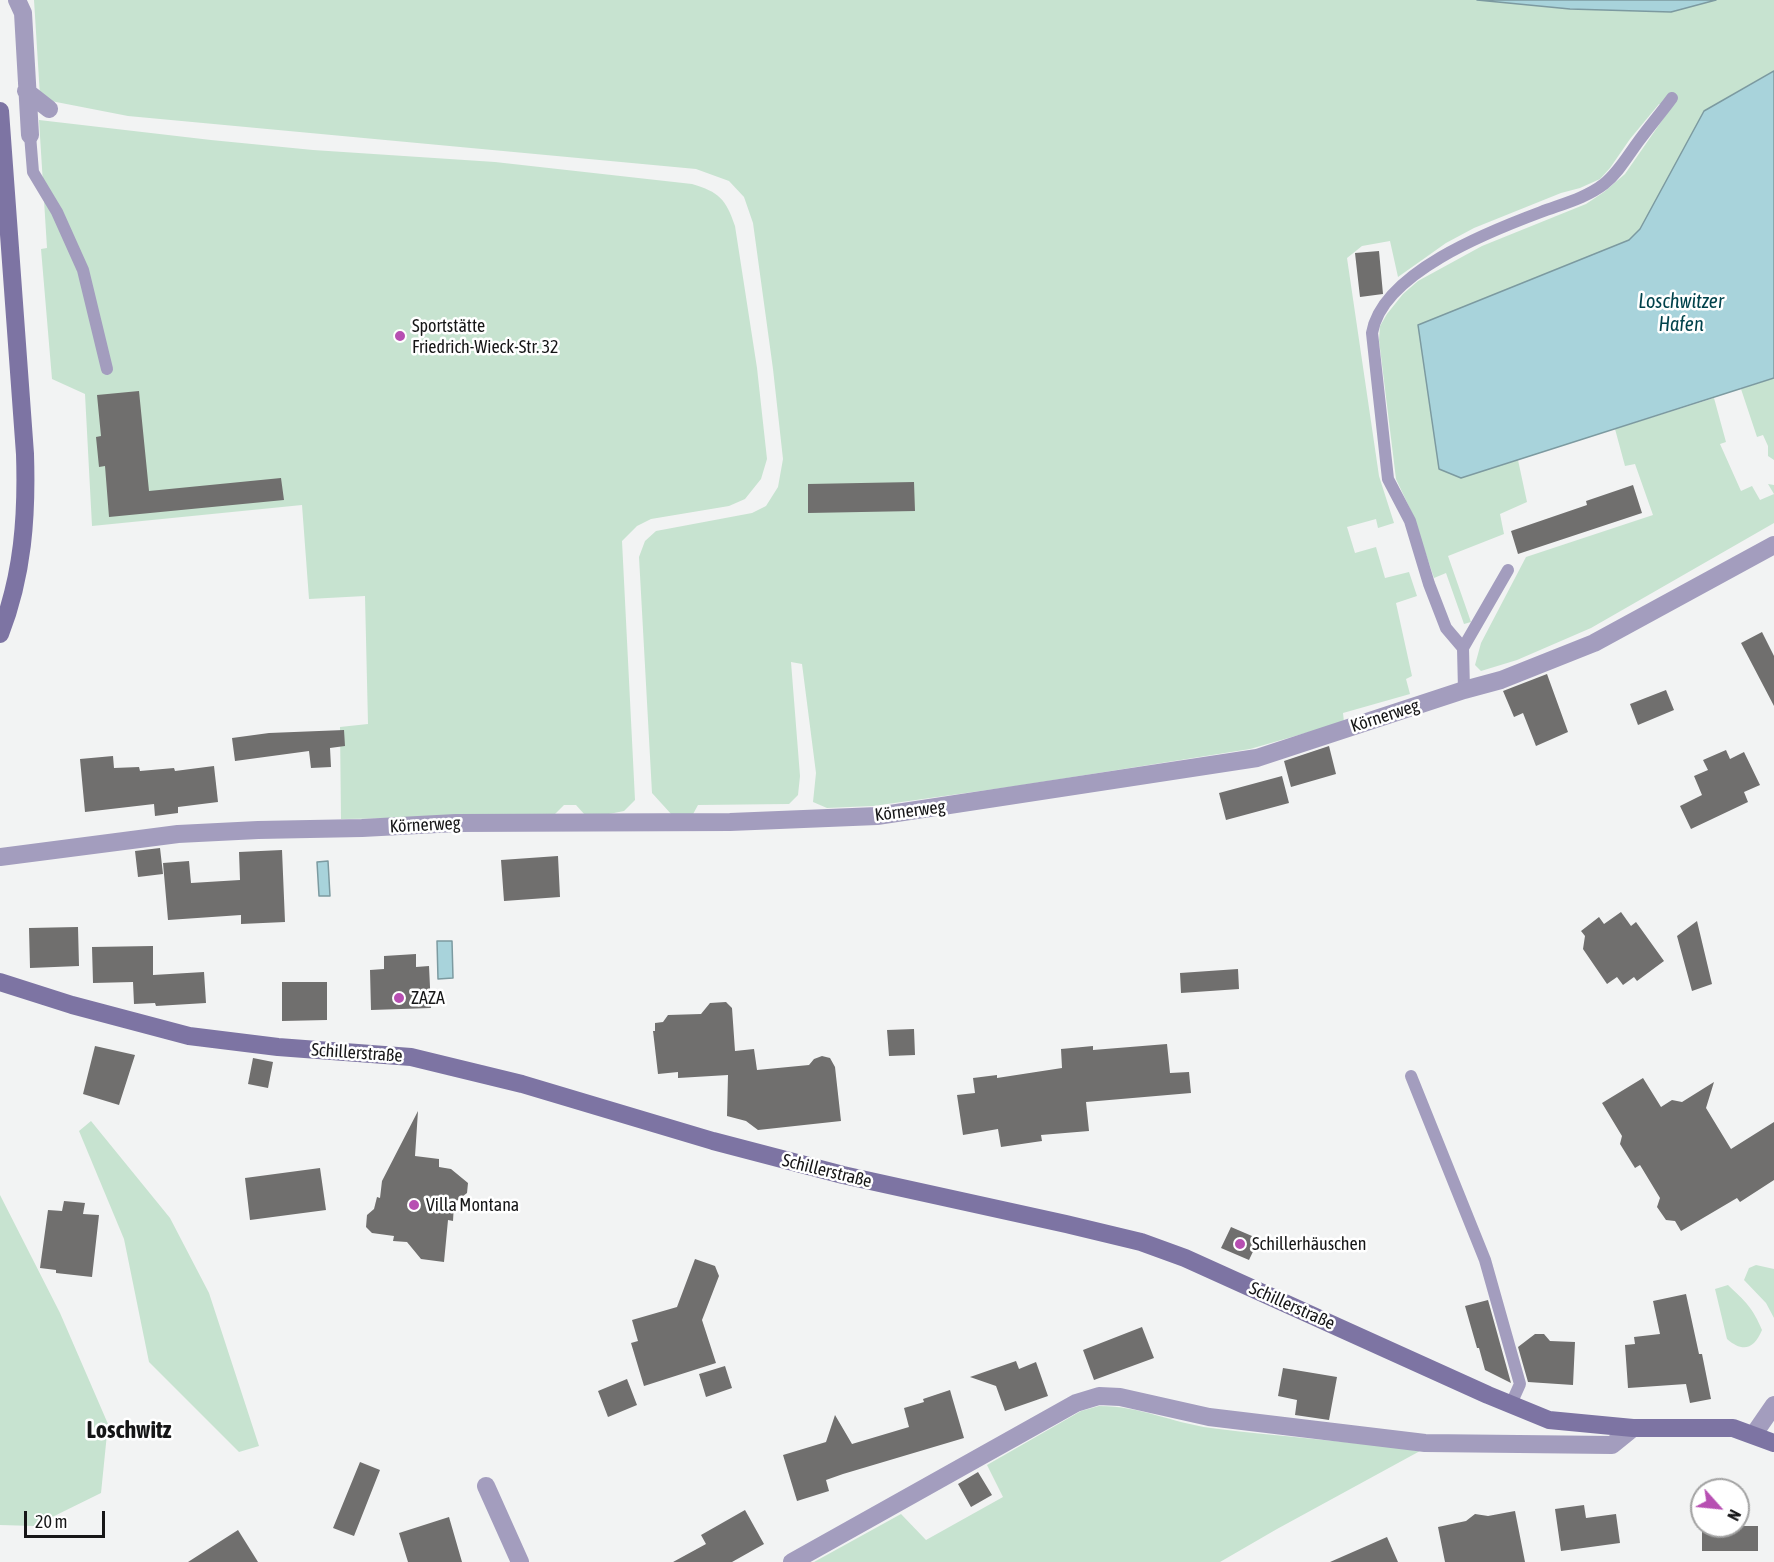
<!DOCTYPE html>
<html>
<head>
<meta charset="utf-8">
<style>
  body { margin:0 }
  #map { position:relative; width:1774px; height:1562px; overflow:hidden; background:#f2f3f3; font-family:"Asap Condensed",sans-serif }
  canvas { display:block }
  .north { position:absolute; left:1690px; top:1478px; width:60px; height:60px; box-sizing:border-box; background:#fff; border:2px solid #a2a2a2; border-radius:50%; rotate:117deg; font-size:16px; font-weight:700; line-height:24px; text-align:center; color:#161617 }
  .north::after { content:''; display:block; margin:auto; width:21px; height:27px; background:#b74fb2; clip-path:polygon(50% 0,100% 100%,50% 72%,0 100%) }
  .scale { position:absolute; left:24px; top:1511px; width:81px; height:27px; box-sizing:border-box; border:3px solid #161617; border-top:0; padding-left:8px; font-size:18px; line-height:21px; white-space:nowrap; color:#161617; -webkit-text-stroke:4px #fff; paint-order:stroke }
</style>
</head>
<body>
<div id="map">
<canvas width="1774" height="1562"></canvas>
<div class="north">N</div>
<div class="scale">20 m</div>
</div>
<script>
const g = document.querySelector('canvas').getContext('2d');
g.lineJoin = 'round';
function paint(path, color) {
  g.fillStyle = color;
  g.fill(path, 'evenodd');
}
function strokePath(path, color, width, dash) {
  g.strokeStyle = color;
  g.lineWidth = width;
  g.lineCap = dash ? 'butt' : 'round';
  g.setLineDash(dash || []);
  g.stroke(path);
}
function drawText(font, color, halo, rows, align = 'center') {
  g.font = font + ' "Asap Condensed",sans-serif';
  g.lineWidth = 5;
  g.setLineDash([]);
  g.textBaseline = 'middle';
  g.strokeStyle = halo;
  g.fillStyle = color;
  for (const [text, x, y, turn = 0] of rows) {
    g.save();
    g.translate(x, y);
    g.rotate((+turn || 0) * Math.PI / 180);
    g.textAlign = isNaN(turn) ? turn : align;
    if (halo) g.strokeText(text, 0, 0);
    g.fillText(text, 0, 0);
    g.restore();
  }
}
const green = new Path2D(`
  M34 0H1477L1570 9 1671 12 1716 0H1774V71L1704 112 1640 229 1629 240 1418 325 1461 478 1518 460 1527 502 1500 514 1504 534 1448 556 1471 622 1464 624 1446 573 1434 578 1412 513 1396 479 1379 340 1380 326 1387 314 1403 294 1418 281 1482 246 1586 204 1604 192 1625 174 1670 109 1659 104 1630 139 1610 168 1600 179 1580 188 1561 193 1474 228 1446 243 1398 277 1390 241 1362 246 1347 258 1379 476 1394 523 1378 528 1376 519 1347 527 1355 553 1376 547 1385 578 1409 572 1417 596 1396 603 1412 676 1406 679 1410 694 1343 713 1344 722 1250 749 1016 786 873 806 827 808 813 802 816 773 802 664 791 662 800 776 798 795 789 804 698 805 692 816 672 815 652 793 639 557 645 541 656 531 752 513 766 506 778 487 783 459 773 369 753 223 744 197 729 181 696 169 128 116 51 101 40 96Z
  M39 120 211 140 313 150 495 162 692 184C719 192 726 199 735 226L757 368 767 459 761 479 745 499 729 506 651 519 637 526 622 541 635 800 624 811 609 814 585 815 576 805H564L553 816 341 819 340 727 368 724 365 596 309 599 302 505 92 526 85 394 52 379 41 249 47 248Z
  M1774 378V460L1768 456V446L1763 435 1757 437 1741 389Z
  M1714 398 1726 442 1720 444 1741 491 1752 486 1760 500 1774 494 1768 484 1774 485V523L1591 628 1517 660 1481 671 1475 665 1481 643 1526 557 1653 515 1635 464 1625 466 1615 429Z
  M91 1121 170 1218 209 1293 259 1446 239 1452 149 1362 124 1239 79 1131Z
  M0 1195 60 1313 108 1424 101 1493 34 1526 0 1525Z
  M1756 1265 1774 1269V1318L1766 1303 1744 1280 1749 1268Z
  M1728 1285C1745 1301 1753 1308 1762 1330 1754 1349 1743 1353 1727 1339L1715 1289Z
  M1099 1406C1141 1406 1172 1423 1211 1428 1281 1437 1351 1441 1420 1451L1277 1529 1220 1562H814L901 1514 926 1540 1003 1497 987 1465 1081 1411Z`);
const water = new Path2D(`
  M1477 0H1716L1671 12 1570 9Z
  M1774 71V378L1461 478 1439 469 1418 325 1629 240 1640 229 1704 111Z
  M328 861 330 896H319L317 862Z
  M437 941H452L453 978 438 979Z`);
const building = new Path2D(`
  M1379 251 1383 294 1360 297 1355 253Z
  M139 391 149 491 281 478 284 500 109 517 105 466 99 467 96 437 101 436 97 395Z
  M914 482 915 511 808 513V484Z
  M1633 485 1642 513 1518 554 1511 531 1587 505 1586 501Z
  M1762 632 1774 656V706L1741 643Z
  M1547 674 1568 732 1536 746 1523 713 1514 717 1503 691Z
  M1666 690 1674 710 1638 725 1630 704Z
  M344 730 345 746 330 748 331 767 311 768 309 751 235 761 232 738 269 733Z
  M1329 746 1336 774 1291 787 1284 761Z
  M1726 750 1730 759 1744 752 1760 785 1744 792 1748 802 1691 829 1680 806 1702 795 1694 776 1708 770 1703 760Z
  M113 756 114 768 139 767 140 771 174 768 175 771 214 766 218 802 178 807V813L155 816 154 804 85 812 80 759Z
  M1282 776 1289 803 1226 820 1219 793Z
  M160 848 163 874 138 877 135 851Z
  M282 850 285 922 241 924V915L168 920 163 863 189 861 191 883 240 880 239 852Z
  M558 856 560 897 504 901 501 860Z
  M1621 912 1631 926 1636 922 1664 961 1637 981 1634 977 1623 985 1617 977 1607 984 1583 949 1585 936 1581 931 1599 917 1604 924Z
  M1697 921 1712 984 1692 991 1677 936Z
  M78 927 79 966 30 968 29 928Z
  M153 946V975L204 972 206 1003 156 1006 155 1003 134 1004 133 982 93 983 92 947Z
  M416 954V967L429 966 431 1008 371 1010 370 970 384 969V956Z
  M1238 969 1239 989 1181 993 1180 973Z
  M282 982H327V1020L282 1021Z
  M726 1002 732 1008 735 1051 754 1049 757 1070 809 1065 814 1059 822 1056 830 1058 835 1067 841 1121 758 1130 746 1121 727 1116 728 1075 678 1078V1072L658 1074 653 1031H655V1023L663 1022 668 1015 701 1014 710 1003Z
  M914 1029 915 1055 889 1056 887 1030Z
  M1167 1044 1170 1073 1189 1072 1191 1093 1086 1102 1089 1131 1041 1135 1042 1141 1001 1147 998 1129 963 1135 957 1095 975 1093 973 1078 997 1075V1078L1062 1068 1061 1049 1093 1046V1050Z
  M95 1046 135 1055 119 1105 83 1094Z
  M253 1058 273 1062 268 1088 248 1084Z
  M1643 1078 1661 1107 1672 1100 1682 1102 1714 1082 1706 1108 1731 1149 1774 1122V1180L1740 1202 1737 1198 1681 1231 1675 1221 1666 1220 1657 1207 1660 1198 1640 1165 1635 1168 1620 1144 1622 1136 1602 1103Z
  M418 1111 415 1156 439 1159V1167L451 1169 468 1183 467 1193 454 1203 453 1221 448 1220 444 1262 421 1259 407 1242 393 1241 394 1236 372 1233 366 1227 367 1215 374 1209 377 1197 380 1198 382 1181Z
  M320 1168 326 1210 250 1220 245 1178Z
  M64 1201 85 1203 83 1214 99 1215 92 1277 56 1273V1270L40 1268 48 1210 62 1211Z
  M1231 1227 1259 1239 1249 1260 1221 1248Z
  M695 1259 715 1266 719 1276 702 1320 716 1363 644 1386 631 1343 638 1341 632 1320 677 1307Z
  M1686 1294 1699 1354H1702L1711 1399 1690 1403 1686 1384 1628 1388 1625 1345 1635 1344 1634 1337 1660 1334 1653 1301Z
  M1488 1300 1511 1383 1485 1370 1479 1348H1477L1465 1306Z
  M1142 1327 1154 1358 1094 1380 1083 1350Z
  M1535 1334H1544L1550 1341 1575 1342 1573 1385 1528 1382 1518 1347Z
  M1016 1361 1019 1369 1036 1362 1048 1396 1005 1411 996 1386 970 1377Z
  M725 1366 732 1388 706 1397 699 1374Z
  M1283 1368 1337 1377 1329 1420 1295 1415 1297 1400 1278 1396Z
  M627 1379 637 1405 608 1417 598 1391Z
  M950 1390 964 1438 843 1474 826 1480 829 1491 797 1501 783 1455 826 1442 835 1415 852 1444 909 1427 904 1408 924 1402 923 1399Z
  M360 1462 380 1470 354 1536 333 1528Z
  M978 1472 992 1495 971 1507 958 1484Z
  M1584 1505 1586 1518 1616 1514 1620 1543 1561 1551 1555 1509Z
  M745 1510 764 1544 732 1562H673L706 1544 701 1535Z
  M1515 1511 1525 1562H1445L1438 1527 1466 1521 1475 1514 1488 1516Z
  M449 1517 462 1562H408L399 1533Z
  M1702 1526H1758V1551H1702Z
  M238 1530 258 1562H188Z
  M1387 1537 1398 1562H1330Z`);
const lane = new Path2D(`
  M30 135 33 172 57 212 83 270 107 369
  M1463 648 1446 628 1429 584 1410 521 1388 479 1372 333C1382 273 1490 231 1541 212 1562 204 1586 198 1604 184 1618 173 1627 157 1638 142 1649 127 1661 113 1672 98
  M1464 690 1463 648 1508 570
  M1411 1076 1485 1260 1520 1384 1511 1404`);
const street = new Path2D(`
  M17 0 23 13 30 135
  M26 91 49 109
  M0 857 178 834 258 830 362 828 456 823 730 822 877 816 1257 758 1464 690 1501 680 1594 643 1774 545
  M1754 1434 1774 1405
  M486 1486 520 1562
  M792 1562 1076 1403 1099 1396 1120 1397 1209 1417 1425 1443 1612 1445 1633 1428`);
const secondary = new Path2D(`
  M0 111 25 454C27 516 23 575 0 634
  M0 982 72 1005 189 1036 278 1047 411 1057 522 1084 713 1141 843 1175 1066 1224 1141 1242 1185 1258 1488 1395 1549 1420 1633 1428H1733L1774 1443`);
const markers = [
  [400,336,6,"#b74fb2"],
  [399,998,6,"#b74fb2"],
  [414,1205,6,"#b74fb2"],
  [1240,1244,6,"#b74fb2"]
];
const poiNames = [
  ["Sportstätte",412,326],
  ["Friedrich-Wieck-Str. 32",412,347],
  ["ZAZA",411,998],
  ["Villa Montana",426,1205],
  ["Schillerhäuschen",1252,1244]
];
const streetNames = [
  ["Körnerweg",1385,716,-18],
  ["Körnerweg",910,811,-7],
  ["Körnerweg",425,825,-3],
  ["Schillerstraße",357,1053,4],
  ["Schillerstraße",827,1171,14],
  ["Schillerstraße",1292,1306,24]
];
const waterNames = [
  ["Loschwitzer",1681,302],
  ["Hafen",1681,325]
];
const districtNames = [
  ["Loschwitz",129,1430]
];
paint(green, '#c7e3d0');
paint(water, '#a8d3db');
strokePath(water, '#7c9aa0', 1.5);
paint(building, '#706f6e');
strokePath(lane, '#a39dbe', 12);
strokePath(street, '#a39dbe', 18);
strokePath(secondary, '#7d74a3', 18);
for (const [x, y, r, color] of markers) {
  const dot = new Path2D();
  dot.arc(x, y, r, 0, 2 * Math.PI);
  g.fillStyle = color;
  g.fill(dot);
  strokePath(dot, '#fff', 2);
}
drawText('18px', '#161617', '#fff', poiNames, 'left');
drawText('18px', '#161617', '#fff', streetNames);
drawText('italic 20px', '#00424b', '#fff', waterNames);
drawText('bold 24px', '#161617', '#fff', districtNames);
</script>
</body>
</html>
